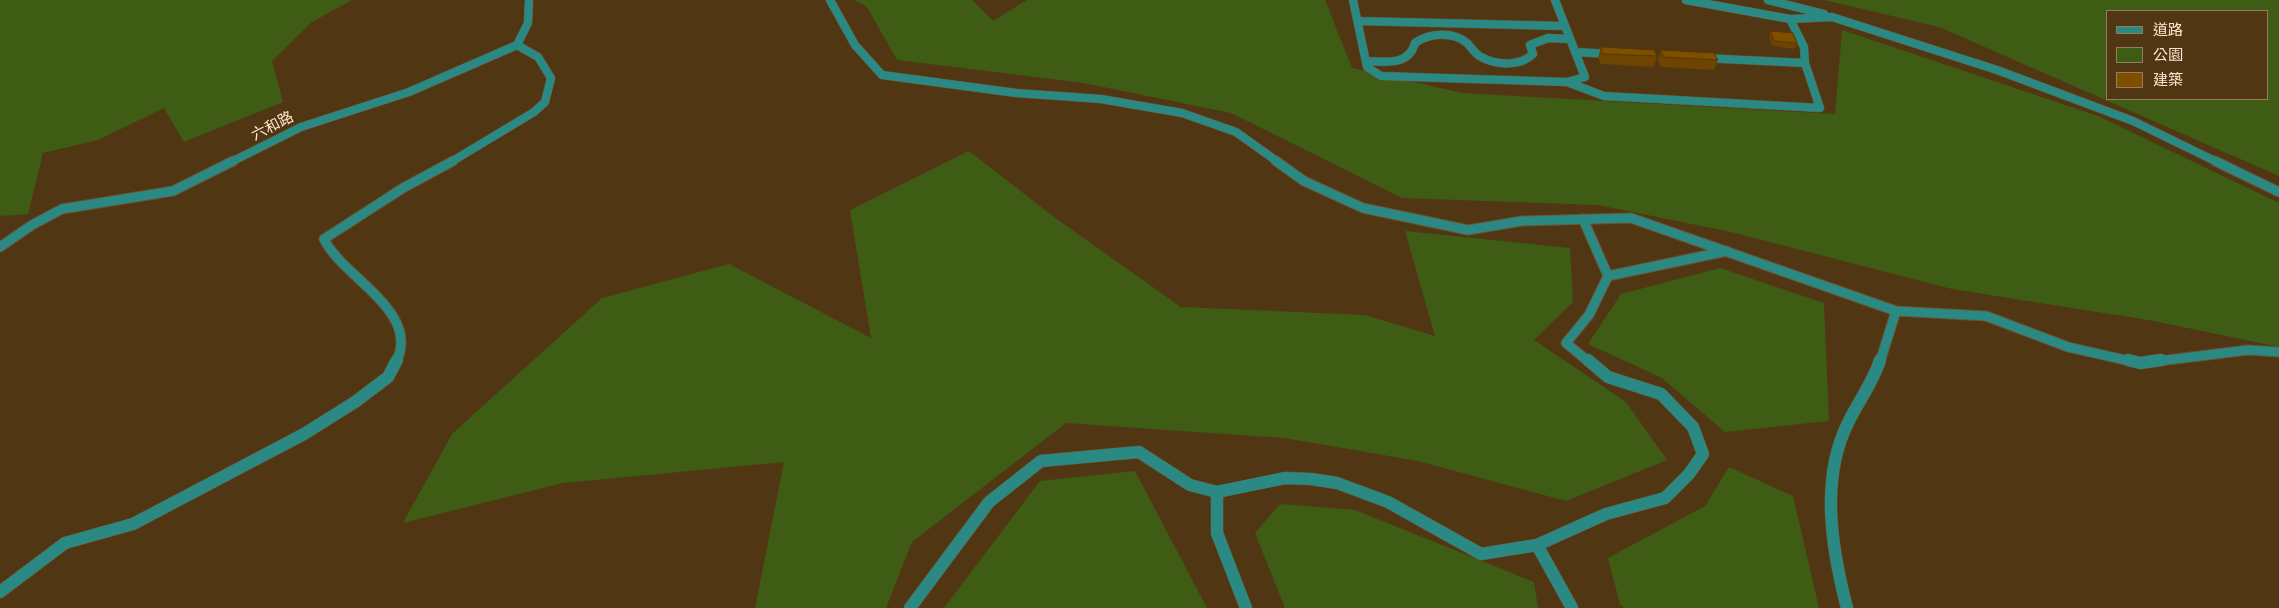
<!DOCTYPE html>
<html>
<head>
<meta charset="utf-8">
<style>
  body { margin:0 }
  #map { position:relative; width:2279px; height:608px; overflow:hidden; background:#513614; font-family:"Titillium Web","Noto Sans TC",sans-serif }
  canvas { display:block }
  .legend { position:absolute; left:2106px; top:10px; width:162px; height:90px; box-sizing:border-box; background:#513614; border:1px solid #957c5e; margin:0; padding:6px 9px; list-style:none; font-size:15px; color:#fce5cd }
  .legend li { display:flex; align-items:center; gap:10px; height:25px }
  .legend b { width:25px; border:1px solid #957c5e }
</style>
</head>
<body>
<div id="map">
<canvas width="2279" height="608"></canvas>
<ul class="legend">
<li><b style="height:6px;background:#2b8984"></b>道路</li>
<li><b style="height:14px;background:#3f5c15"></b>公園</li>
<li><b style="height:14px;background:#7f4f00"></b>建築</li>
</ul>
</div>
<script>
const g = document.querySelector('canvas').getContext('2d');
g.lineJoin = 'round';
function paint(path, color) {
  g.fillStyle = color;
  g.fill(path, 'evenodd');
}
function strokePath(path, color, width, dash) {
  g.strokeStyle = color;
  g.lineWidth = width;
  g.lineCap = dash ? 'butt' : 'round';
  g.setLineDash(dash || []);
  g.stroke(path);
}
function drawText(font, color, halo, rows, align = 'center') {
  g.font = font + ' "Titillium Web","Noto Sans TC",sans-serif';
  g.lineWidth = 4.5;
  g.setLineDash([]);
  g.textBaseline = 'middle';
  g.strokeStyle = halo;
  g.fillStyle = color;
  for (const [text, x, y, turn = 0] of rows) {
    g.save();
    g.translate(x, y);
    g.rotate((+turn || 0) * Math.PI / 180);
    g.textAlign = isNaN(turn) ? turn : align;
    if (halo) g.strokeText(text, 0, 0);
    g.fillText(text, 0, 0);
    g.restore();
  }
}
const green = new Path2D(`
  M0 0H352L312 22 272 61 283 102 184 142 164 108 98 140 43 153 28 214 0 216Z
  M854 0H972L993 21 1027 0H1325L1352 68 1462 93 1835 114 1842 30 2098 116 2279 203V347L2154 321 1952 289 1731 232 1598 205 1402 198 1231 113 1084 83 897 60 867 7Z
  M1824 0H2279V176L1939 27ZM2108 11H2268V99H2108Z
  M969 151 1058 220 1181 307 1365 315 1435 336 1405 231 1570 248 1573 302 1534 340 1626 402 1667 460 1566 501 1418 461 1284 438 1066 423 912 542 886 608H755L784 462 563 483 403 523 452 434 602 298 729 264 871 338 850 210Z
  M1720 268 1824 303 1829 421 1725 432 1662 378 1588 344 1621 294Z
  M1729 467 1793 496 1819 608H1624L1620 604 1608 558 1705 506Z
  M1135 471 1207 608H944L1040 481Z
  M1280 504 1355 510 1534 582 1538 608H1285L1255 533Z`);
const serviceFar2 = new Path2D(`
  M830 0 855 45 882 75 1016 93 1101 99 1182 113 1236 132 1278 162
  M1353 0 1367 67 1381 76 1567 82 1585 77 1555 0
  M1686 0 1790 19 1832 17 1997 70 2133 121 2217 162
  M1768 0 1824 14
  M1358 21 1564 26
  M1575 52 1612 54
  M1703 58 1805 63
  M1366 61C1385 62 1409 66 1415 43 1429 33 1453 31 1467 43 1472 48 1475 54 1481 57 1496 65 1520 67 1533 54L1530 45 1548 38 1570 39
  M1567 82 1604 96 1820 108 1805 63 1804 47 1790 19`);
const serviceFar1 = new Path2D(`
  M1276 161 1304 181 1363 208 1468 230 1522 221 1631 218 1896 311 1986 316 2068 347 2134 362
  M2215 161 2279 192
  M1583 219 1608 276 1589 315 1566 343 1589 362
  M1608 276 1727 251
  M1880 362 1896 311
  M2151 362 2248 350 2279 352`);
const service = new Path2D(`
  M2128 360 2140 363 2161 360
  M1537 545 1572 608
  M910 608 989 502 1041 461 1139 452 1190 485 1217 492
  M1246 608 1217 533V492L1285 478 1311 479 1337 483 1388 502 1481 554 1537 545 1606 514 1665 498 1689 474 1703 454 1693 427 1661 394 1608 377 1588 360
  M1847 608C1832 550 1820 481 1847 425 1857 403 1873 383 1880 360`);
const minorFar2 = new Path2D(`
  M231 162 301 127 409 92 517 45 528 23 529 0
  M451 162 534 112 545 102 551 78 538 57 517 45`);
const minorFar1 = new Path2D(`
  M0 247 32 225 62 209 173 191 233 161
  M396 362C422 312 342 277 324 239L403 188 453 161`);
const minor = new Path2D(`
  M0 592 65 543 133 524 304 434 355 402 388 377 397 360`);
const wall = new Path2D(`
  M1771 31 1797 43 1795 49 1772 46 1769 36Z
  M1601 47 1657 56 1654 67 1601 64 1598 58Z
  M1661 50 1718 60 1714 70 1661 67 1658 61Z`);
const building = new Path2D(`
  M1771 31 1793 33 1797 43 1774 41Z
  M1601 47 1654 50 1657 56 1603 54Z
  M1661 50 1714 53 1718 60 1664 57Z`);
const streetNames = [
  ["六和路",273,127,-27]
];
paint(green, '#3f5c15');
strokePath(serviceFar2, '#6c5232', 9);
strokePath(serviceFar1, '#6c5232', 11);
strokePath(service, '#6c5232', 13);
strokePath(minorFar2, '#6c5232', 9);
strokePath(minorFar1, '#6c5232', 11);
strokePath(minor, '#6c5232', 13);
strokePath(serviceFar2, '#2b8984', 8);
strokePath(serviceFar1, '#2b8984', 9);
strokePath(service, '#2b8984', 12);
strokePath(minorFar2, '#2b8984', 8);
strokePath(minorFar1, '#2b8984', 9);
strokePath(minor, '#2b8984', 12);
paint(wall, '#6d4400');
paint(building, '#7f4f00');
strokePath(building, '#593700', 1);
drawText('15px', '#fce5cd', '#513614', streetNames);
</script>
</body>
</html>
